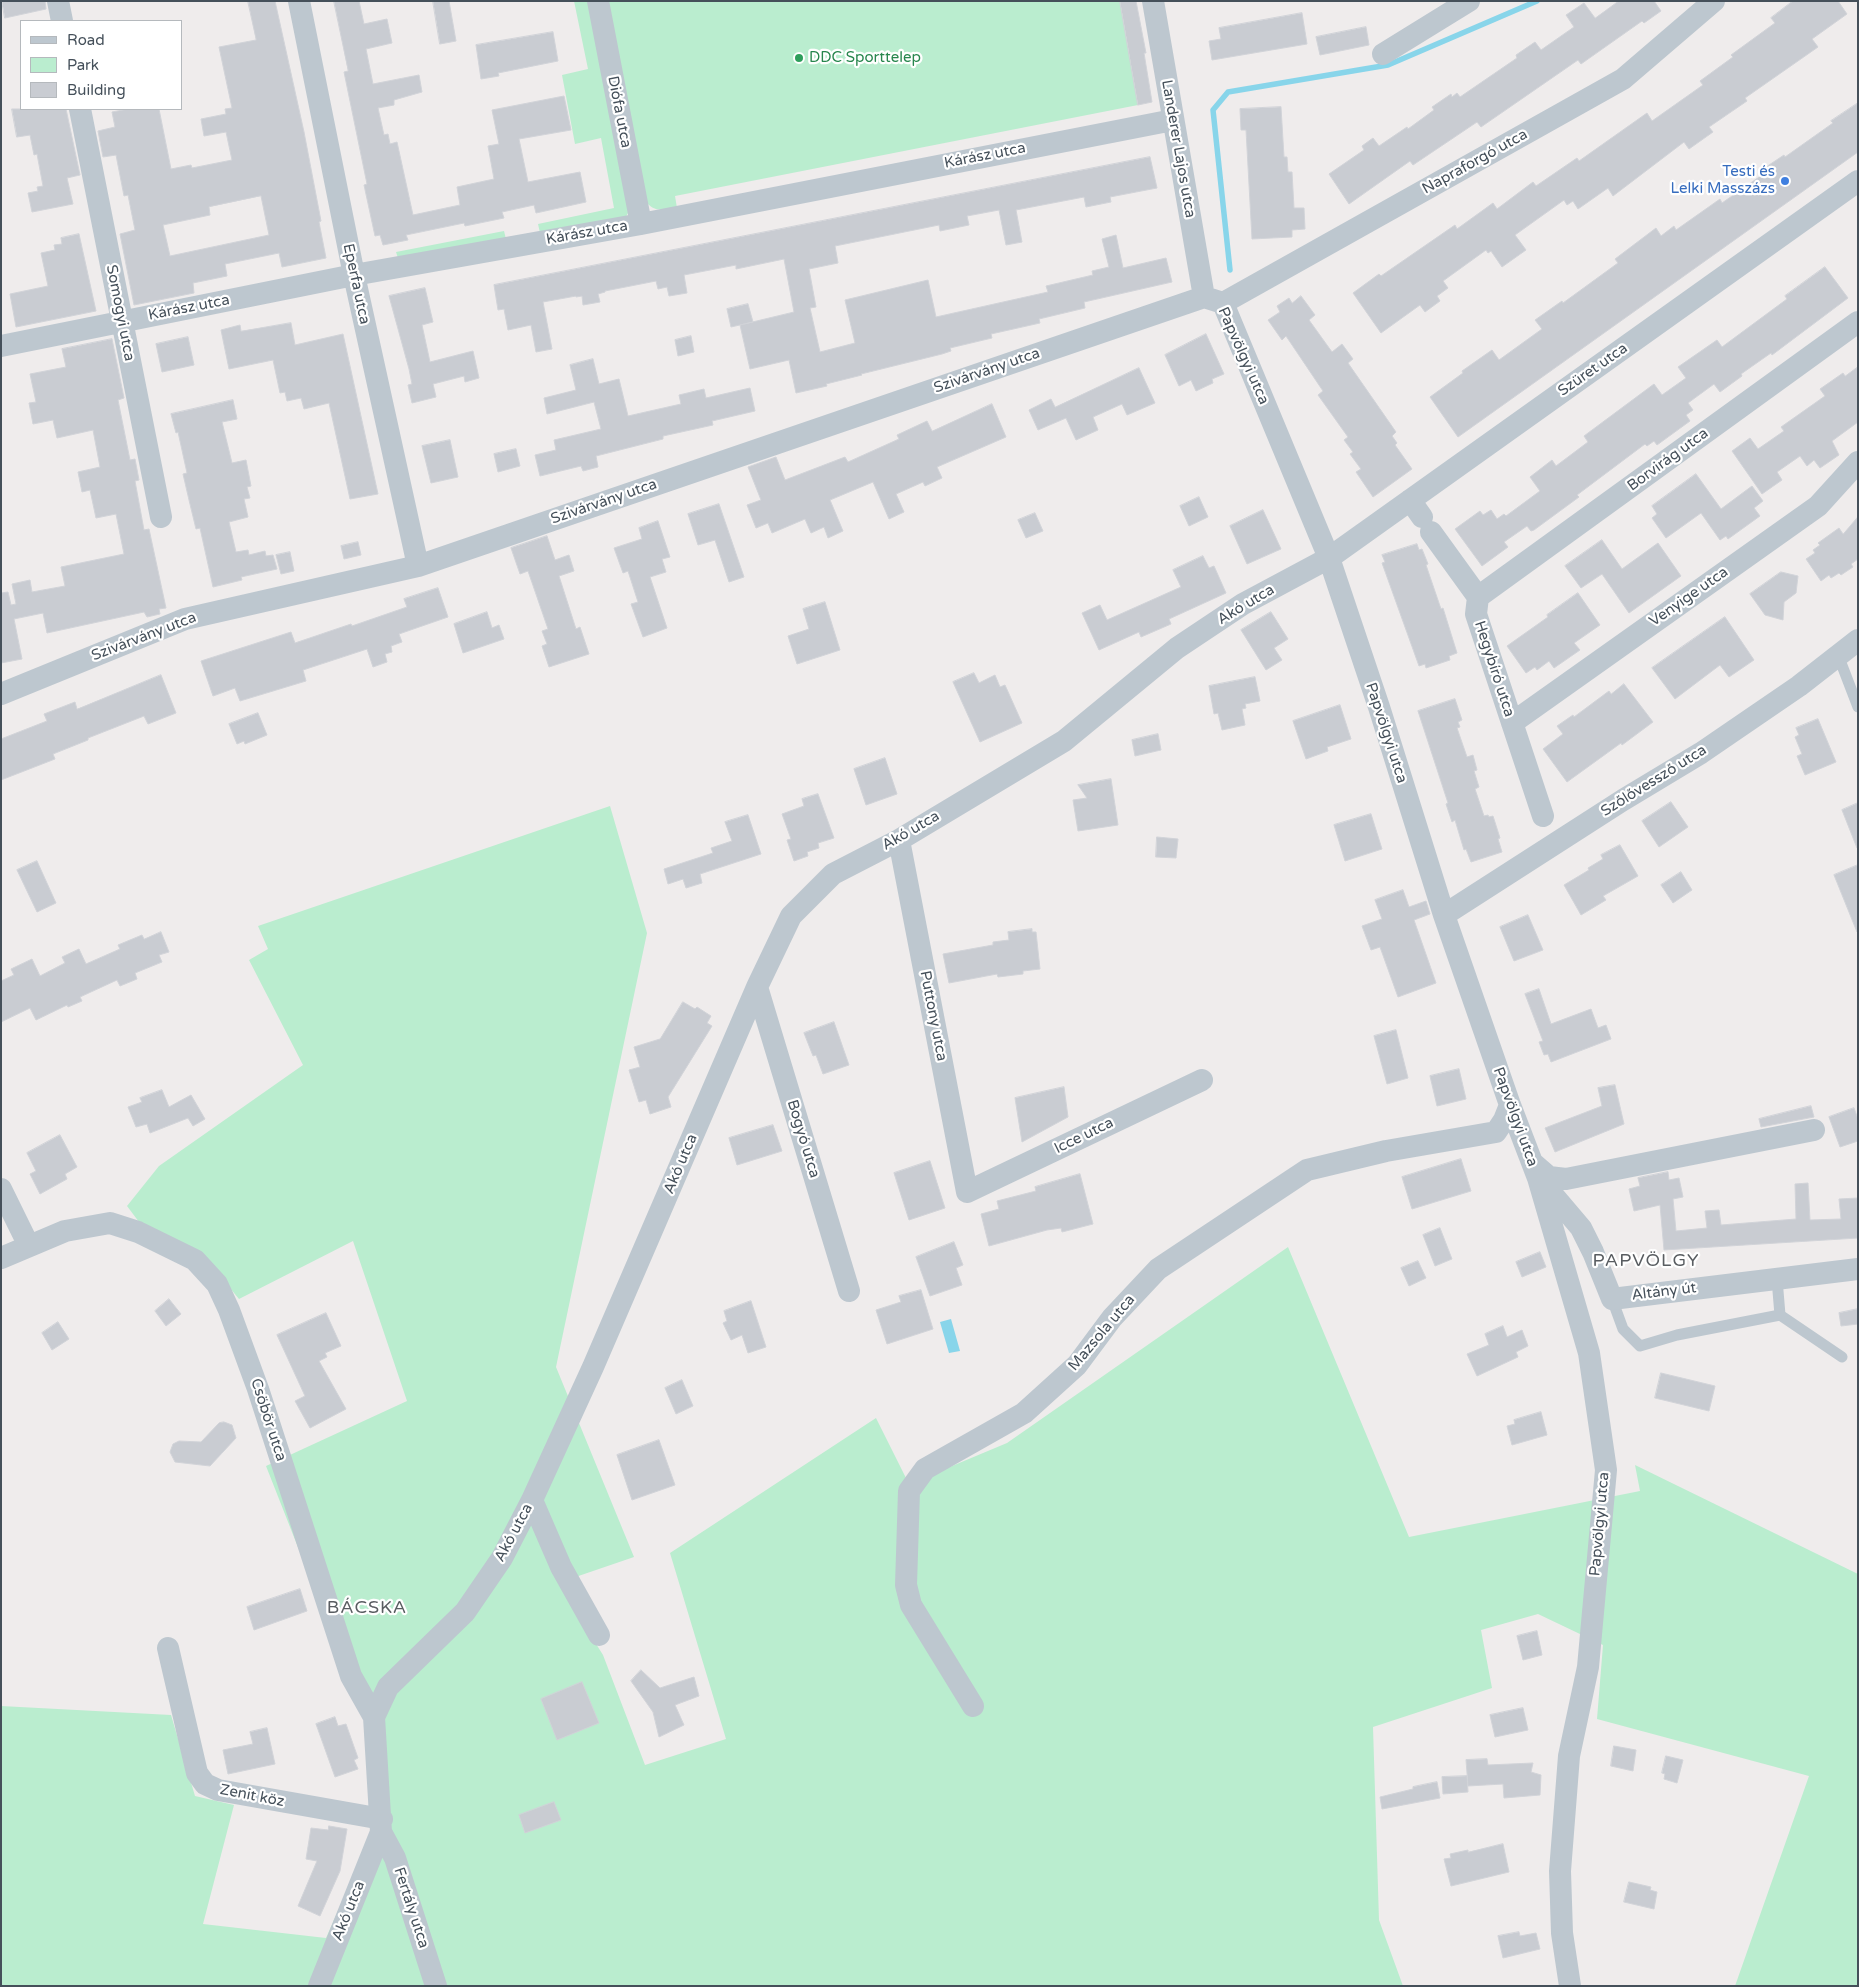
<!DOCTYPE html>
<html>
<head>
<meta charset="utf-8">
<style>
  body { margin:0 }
  #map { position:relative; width:1859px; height:1987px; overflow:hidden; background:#efecec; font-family:"Varela Round",sans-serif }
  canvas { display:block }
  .frame { position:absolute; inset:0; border:2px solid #45505a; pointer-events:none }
  .legend { position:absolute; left:20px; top:20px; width:162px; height:90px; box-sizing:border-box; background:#fff; border:1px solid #b5b9bd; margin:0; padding:6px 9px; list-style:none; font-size:15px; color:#45505a }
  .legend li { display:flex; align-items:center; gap:10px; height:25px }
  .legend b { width:25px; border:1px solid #b5b9bd }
</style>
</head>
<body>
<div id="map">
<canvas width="1859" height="1987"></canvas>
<div class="frame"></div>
<ul class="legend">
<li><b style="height:6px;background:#bdc7cf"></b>Road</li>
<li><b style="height:14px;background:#baedcf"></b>Park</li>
<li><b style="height:14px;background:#c9ccd2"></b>Building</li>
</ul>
</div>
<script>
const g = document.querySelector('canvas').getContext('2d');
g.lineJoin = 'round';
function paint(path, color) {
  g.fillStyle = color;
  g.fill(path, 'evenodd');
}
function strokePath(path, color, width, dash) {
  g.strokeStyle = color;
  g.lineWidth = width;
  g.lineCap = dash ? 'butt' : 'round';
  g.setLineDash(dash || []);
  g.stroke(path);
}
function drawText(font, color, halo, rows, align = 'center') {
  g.font = font + ' "Varela Round",sans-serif';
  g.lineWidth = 4.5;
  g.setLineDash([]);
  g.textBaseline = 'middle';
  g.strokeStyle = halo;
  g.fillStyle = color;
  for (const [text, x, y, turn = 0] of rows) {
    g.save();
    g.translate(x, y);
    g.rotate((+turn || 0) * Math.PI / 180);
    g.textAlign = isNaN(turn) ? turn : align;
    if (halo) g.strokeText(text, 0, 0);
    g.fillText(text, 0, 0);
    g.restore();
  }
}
const green = new Path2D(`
  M574 1H589L630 209 626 217 540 233 538 224 614 208 601 138 575 144 562 75 588 69Z
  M607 1H1120L1138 105 675 196 677 208C665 209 656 213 647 203Z
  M504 231 506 239 398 258 396 252Z
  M610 806 647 933 556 1367 634 1557 558 1583 603 1655 645 1765 726 1739 670 1553 876 1418 909 1484 1007 1443 1288 1247 1409 1537 1640 1491 1635 1465 1858 1574V1986H1735L1809 1776 1597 1719 1603 1645 1538 1614 1481 1630 1492 1688 1373 1727 1379 1920 1403 1986H1V1706L171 1715 195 1796 234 1805 203 1924 326 1938 374 1829 364 1715 266 1466 407 1401 353 1241 239 1299 206 1259 139 1222 127 1206 159 1166 303 1065 249 960 268 949 258 926Z`);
const water = new Path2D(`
  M951 1319 960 1351 949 1353 940 1322Z`);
const stream = new Path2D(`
  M1230 270 1213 110 1228 92 1388 65 1537 1`);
const building = new Path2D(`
  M2 1H45L46 9 5 18Z
  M248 1H275L304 132 321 221 319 222 326 258 282 267 279 253 225 264 227 276 193 283 194 293 134 305 120 234 135 230 128 195 124 196 116 155 103 157 98 131 115 127 112 112 128 109H159L171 169 191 165 192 168 232 160 226 132 204 136 201 119 226 114 225 109 232 108 219 47 256 40ZM261 196 269 235 170 256 163 225 210 215 209 207Z
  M334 1H359L364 24 387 19 392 43 366 49 373 84 419 75 422 92 394 100V105L378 108 384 135 388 134 390 144 397 142 413 215 460 205 457 187 494 179 488 146 499 144 492 110 564 96 571 130 519 139 528 182 580 172 586 202 536 213 534 205 502 212 504 218 465 226 464 223 406 235 408 240 383 245 380 235 375 236 364 185 367 184 344 72 348 71Z
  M433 1H449L456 41 440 44Z
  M1120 1H1136L1146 53H1144L1152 102 1138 105Z
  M1619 1H1654L1661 11 1644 23 1642 21 1581 64 1578 60 1481 127 1477 122 1413 165 1410 161 1349 204 1329 174 1364 150 1362 146 1373 138 1379 146 1407 127 1408 129 1434 110 1432 107 1451 94 1452 97 1457 93 1460 97 1517 58 1516 55 1535 42 1541 50 1574 27 1566 15 1584 3 1595 18Z
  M1793 1H1838L1847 14 1812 39 1818 47 1745 98 1747 101 1709 127 1713 132 1689 149 1684 142 1613 196 1608 188 1578 209 1573 201 1567 205 1564 200 1515 235 1526 250 1502 267 1491 251 1488 253 1486 250 1443 281 1448 288 1437 296 1440 301 1425 312 1420 305 1381 333 1353 293 1379 274 1381 276 1455 225 1457 229 1493 203 1497 209 1533 182 1536 186 1577 158 1579 161 1647 113 1652 121 1703 85 1700 81 1733 57 1731 55 1775 23 1771 18Z
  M1302 13 1307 44 1212 60 1209 41 1221 39 1219 28Z
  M1366 27 1369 45 1320 55 1316 37Z
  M553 32 558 61 498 73 499 76 481 79 476 45Z
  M1858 103V152L1458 437 1430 397 1463 373 1462 371 1492 350 1499 360 1542 329 1535 320 1562 301 1563 303 1618 263 1615 259 1656 228 1661 236 1674 226 1676 230 1720 199 1722 203 1762 175 1765 171 1763 169 1784 155 1785 157 1833 123 1831 121Z
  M1281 107 1284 157H1287L1288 172H1292L1294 208H1304L1305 229 1292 230V237L1252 239 1246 130H1241L1240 109Z
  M12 109H66L80 175 67 178 73 204 32 212 28 193 38 191 37 187 43 186 37 154 34 155 30 135 17 137Z
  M1150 157 1157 188 1110 197 1111 202 1086 207 1084 197 1016 210 1022 242 1006 245 999 210 967 216 969 225 940 231 939 225 835 246 838 263 809 269 816 307 810 308 820 352 855 343 845 300 928 280 936 317 1048 292 1046 286 1093 275 1092 271 1109 267 1102 239 1116 235 1123 268 1166 258 1172 282 1084 302 1085 308 1039 319 1040 323 991 334 992 338 950 348 951 351 942 354 861 374 862 375 826 384 827 386 796 393 789 360 750 369 740 325 794 312 784 259 736 269V265L684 275 687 293 669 296 667 287 658 289 656 281 605 291V292L598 294 600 302 583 305 582 296 576 297V296L543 302 552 349 536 352 531 325 508 330 504 309 498 310 494 285Z
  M79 234 96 311 16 327 10 294 48 286 41 253 55 250 54 245 62 244 61 238Z
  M1825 267 1848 298 1772 355 1771 353 1741 374 1742 376 1720 392 1714 384 1688 403 1693 410 1686 415 1690 421 1657 445 1654 441 1647 446 1645 444 1577 495 1579 497 1534 530 1531 531 1527 526 1504 542 1508 547 1482 566 1455 529 1480 511 1483 515 1491 510 1497 519 1504 514 1506 516 1540 491 1530 477 1552 460 1556 466 1588 442 1584 436 1654 384 1662 395 1686 378 1678 367 1717 340 1722 347 1787 299 1785 296Z
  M425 288 433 322 422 325 430 362 473 351 479 378 465 382 464 376 433 384 436 397 412 403 408 385 412 384 409 369 389 296Z
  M1301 296 1315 315 1309 320 1332 352 1342 344 1353 359 1348 363 1396 432 1392 436 1397 443 1395 445 1412 469 1373 497 1356 472 1361 469 1350 454 1353 452 1344 440 1348 437 1318 395 1323 391 1286 336 1282 340 1268 320 1280 312 1277 306 1289 298 1292 303Z
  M748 304 753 322 731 327 727 309Z
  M291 323 295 345 343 334 378 494 350 499 329 403 304 409 301 398 287 401 285 392 280 393 273 360 229 369 221 330 240 325 241 331Z
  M1206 334 1224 374 1212 379 1213 383 1196 391 1191 380 1179 386 1165 355Z
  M691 336 694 352 678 356 675 340Z
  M188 337 194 365 162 372 156 344Z
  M112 339 124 398 118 400 130 460 135 459 139 480 135 481 144 530 149 529 166 608 159 609 160 614 147 617 144 612 47 633 43 613 14 619 22 659 1 663V593L8 592 11 605 16 604 12 584 30 580 32 592 65 586 61 567 124 554 116 514 96 518 90 490 82 492 78 472 100 467 93 430 57 438 53 420 33 424 29 403 36 402 30 374 66 367 62 349Z
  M593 359 599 384 619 379 628 416 681 404 679 395 704 389 706 398 750 388 755 411 712 421 713 425 663 436V439L596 456 598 467 583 471 581 466 540 476 535 455 556 450 554 440 601 429 594 402 547 414 544 398 576 390 570 365Z
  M1858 367V422L1832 441 1839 455 1820 468 1814 460 1807 466 1800 456 1777 472 1782 480 1762 494 1732 451 1750 438 1758 449 1784 431 1781 427 1825 396 1820 389 1843 373 1845 376Z
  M1139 368 1155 403 1127 415 1122 404 1093 417 1098 430 1076 440 1066 418 1038 430 1029 410 1051 399 1055 407Z
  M233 400 237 419 222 422 232 463 246 460 251 486 247 487 250 498 244 499 248 517 229 522 236 552 248 550 249 555 265 551 266 556 273 555 277 569 241 577 242 580 213 587 200 528 196 529 189 500 183 474 187 473 178 432 176 433 171 414Z
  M992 404 1006 437 937 467 942 478 925 486 923 482 896 494 904 512 889 519 873 482 830 500 843 531 828 538 824 527 811 533 805 519 772 533 768 523 756 528 747 505 761 500 748 467 776 457 785 480 845 457 848 462 899 439 897 435 927 421 932 431Z
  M450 440 458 477 431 483 422 446Z
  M516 449 520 466 498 472 494 454Z
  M1696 474 1721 509 1752 486 1763 501 1754 508 1760 516 1728 539 1726 536 1720 540 1701 513 1666 538 1652 518 1657 514 1652 506Z
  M1199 497 1208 517 1189 526 1180 506Z
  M719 504 744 577 729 582 715 540 698 545 688 514Z
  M1263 510 1281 549 1247 564 1230 526Z
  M1035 513 1043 531 1026 538 1018 520Z
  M1858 517V559L1851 564 1853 567 1841 575 1839 573 1831 578 1829 575 1821 581 1806 559 1815 553 1813 550 1820 545 1818 543 1839 528 1843 534Z
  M658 521 670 557 662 559 666 572 650 577 667 628 643 637 631 604 638 602 628 571 623 573 614 548 642 539 639 528Z
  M547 536 555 560 569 555 574 571 559 576 576 629 580 627 589 654 549 667 542 646 547 644 542 631 548 629 528 571 520 574 511 548Z
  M1602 540 1622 569 1658 543 1681 576 1629 613 1602 574 1581 588 1565 566Z
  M358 542 361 555 344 559 341 546Z
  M1417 544 1419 550 1422 549 1428 564 1426 565 1441 609 1443 608 1457 653 1449 656 1450 660 1426 668 1425 664 1419 666 1382 563 1385 562 1382 555Z
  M290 552 294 571 281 574 276 555Z
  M1203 556 1209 568 1214 566 1226 593 1169 619 1171 624 1141 637 1139 632 1099 650 1082 613 1100 605 1107 620 1181 587 1173 570Z
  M1781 572 1798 576 1796 593 1784 602 1783 620 1765 615 1750 594Z
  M438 588 448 617 399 634 402 642 391 646 392 652 385 654 387 662 373 667 367 649 303 670 306 681 240 701 235 688 213 696 201 661 291 632 295 643 351 624 352 626 407 607 404 599Z
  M1578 593 1600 625 1574 643 1580 650 1554 668 1549 661 1537 670 1535 667 1526 673 1507 646 1548 617 1547 615Z
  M825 602 840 650 797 664 788 636 809 629 803 609Z
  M487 612 492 628 499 625 504 639 463 653 454 624Z
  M1271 612 1288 639 1274 648 1282 660 1266 670 1241 630Z
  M1725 617 1754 660 1729 677 1720 665 1675 699 1652 668Z
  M974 673 979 683 995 675 1000 687 1005 685 1022 723 980 742 953 682Z
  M161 675 176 713 148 724 144 716 88 738V740L53 754 55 759 1 780V739L47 721 44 714 75 702 77 709Z
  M1255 677 1260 701 1245 704 1246 708 1242 709 1245 725 1222 730 1218 713 1214 714 1209 686Z
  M1624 684 1653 722 1622 745 1621 743 1567 782 1543 749 1563 734 1557 726 1573 715 1574 717 1609 691 1611 694Z
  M1455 699 1462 720 1458 722 1460 727 1457 728 1467 757 1473 755 1477 770 1474 771 1479 787 1475 789 1484 816 1488 815 1489 817 1493 816 1500 838 1498 839 1502 852 1471 862 1466 849 1464 850 1455 820 1452 822 1446 804 1448 803 1418 711Z
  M1340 705 1351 739 1327 747 1328 751 1306 759 1293 721Z
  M258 713 267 735 245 744 244 741 237 744 229 724Z
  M1818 719 1836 762 1805 775 1797 756 1802 754 1795 737 1799 735 1796 728Z
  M1158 734 1161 750 1135 756 1132 740Z
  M885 758 897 794 866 805 854 769Z
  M1111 779 1118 825 1078 831 1073 800 1087 798 1078 785Z
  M818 794 834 838 818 843 819 848 807 852 808 856 794 861 787 840 791 839 782 814 804 806 802 799Z
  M1671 802 1688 827 1659 847 1642 821Z
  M1858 803V848H1857L1842 810Z
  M1371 814 1382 849 1345 861 1334 825Z
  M748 815 761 854 700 874 702 883 686 888 683 879 668 884 664 869 713 853 711 848 732 841 725 822Z
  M1157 837 1178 839 1176 858 1156 857Z
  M1620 845 1638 876 1603 896 1606 900 1581 915 1564 885 1589 870 1588 868 1603 859 1601 855Z
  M37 861 56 903 37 912 17 870Z
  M1858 865V931L1857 932 1834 875Z
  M1681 872 1692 890 1673 903 1661 885Z
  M1403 890 1409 907 1426 901 1430 914 1414 920 1436 983 1398 997 1380 947 1371 950 1362 926 1382 919 1375 900Z
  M1528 915 1543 950 1514 961 1500 927Z
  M1032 929V932H1036L1040 969 1023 971V974L998 977 997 974 949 983 943 954 993 945V942L1009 940 1008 932Z
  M161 932 169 952 159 955 162 962 135 973 137 979 120 986 117 980 80 997 82 1001 68 1007 67 1005 36 1020 30 1008 1 1022V981L14 975 11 969 32 959 40 976 65 963 62 957 79 949 86 964 120 949 118 945 142 935 144 939Z
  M1539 989 1551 1024 1591 1009 1598 1028 1606 1025 1611 1039 1551 1062 1548 1054 1544 1055 1539 1042 1543 1041 1525 994Z
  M683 1002 695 1009 697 1007 711 1016 707 1023 712 1026 668 1097 671 1107 650 1114 646 1100 639 1102 629 1070 640 1067 634 1047 660 1039Z
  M834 1022 849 1065 823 1074 816 1055 813 1056 804 1033Z
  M1396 1030 1408 1078 1387 1084 1374 1036Z
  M1459 1069 1466 1099 1437 1106 1430 1076Z
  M1615 1085 1624 1124 1555 1152 1545 1128 1602 1106 1598 1088Z
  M1064 1087 1068 1117 1022 1142 1015 1098Z
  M162 1090 169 1107 191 1095 205 1119 193 1126 188 1118 150 1133 147 1124 136 1127 128 1107 142 1102 140 1098Z
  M1811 1106 1814 1117 1761 1127 1759 1119Z
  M1854 1108 1858 1119V1141L1840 1147 1829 1117Z
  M773 1125 782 1151 737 1165 729 1138Z
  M60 1135 77 1167 65 1174 67 1179 40 1194 30 1174 36 1171 27 1153Z
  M1461 1159 1471 1191 1412 1209 1402 1177Z
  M930 1161 945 1208 909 1220 894 1173Z
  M1668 1172 1669 1180 1679 1178 1683 1197 1673 1199 1676 1231 1707 1228 1705 1211 1719 1210 1721 1225 1796 1219 1795 1184 1808 1183 1810 1220 1841 1219 1839 1199 1858 1198V1238L1664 1250 1660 1205 1634 1211 1629 1189 1640 1186 1638 1178Z
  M1080 1174 1093 1224 1062 1232 1061 1228 1047 1230 989 1246 981 1214 999 1209 997 1201 1036 1191 1035 1187Z
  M1440 1228 1452 1259 1435 1266 1423 1235Z
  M954 1242 963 1265 956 1268 962 1285 930 1296 916 1257Z
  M1540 1252 1546 1267 1522 1277 1516 1262Z
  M1418 1261 1426 1278 1409 1286 1401 1268Z
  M921 1290 933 1329 887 1344 876 1310 901 1302 899 1296Z
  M169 1299 181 1314 166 1326 155 1311Z
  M751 1301 766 1347 748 1353 742 1335 731 1340 723 1323 727 1321 724 1311Z
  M1858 1309V1324L1841 1326 1839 1313Z
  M326 1313 341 1346 325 1353 327 1357 319 1361 346 1409 310 1428 295 1401 305 1396 277 1335Z
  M58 1322 69 1339 52 1350 42 1333Z
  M1503 1326 1507 1337 1522 1330 1528 1346 1516 1352 1518 1357 1477 1376 1467 1354 1489 1345 1485 1334Z
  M1661 1373 1715 1386 1709 1411 1655 1398Z
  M682 1380 693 1406 676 1414 665 1388Z
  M1541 1412 1547 1435 1512 1445 1507 1426 1515 1424 1514 1420Z
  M224 1422 232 1425 236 1438 210 1466 175 1462 170 1452 173 1444 179 1441 201 1442 219 1423Z
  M659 1440 675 1485 632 1500 617 1455Z
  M300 1589 307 1611 254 1630 247 1607Z
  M1537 1631 1542 1655 1523 1660 1517 1636Z
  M641 1670 660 1688 694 1677 699 1696 675 1705 684 1725 659 1737 653 1712 631 1681Z
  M582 1682 599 1723 557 1740 541 1699Z
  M1523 1708 1528 1730 1495 1737 1490 1715Z
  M335 1717 338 1726 346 1724 358 1758 354 1760 358 1769 335 1777 316 1724Z
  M267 1728 275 1764 228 1774 223 1750 253 1744 250 1732Z
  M1614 1746 1636 1750 1633 1771 1611 1766Z
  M1666 1756 1683 1760 1677 1783 1664 1779 1665 1774 1662 1773Z
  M1487 1759 1488 1765 1533 1763 1531 1772 1541 1775 1540 1795 1504 1798 1503 1784 1468 1786 1466 1760Z
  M1467 1776 1468 1792 1443 1794 1442 1777Z
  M1437 1782 1440 1798 1382 1809 1380 1797 1413 1789V1787Z
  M554 1802 561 1820 525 1833 519 1815Z
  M329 1826 347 1829 340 1871 320 1916 298 1906 317 1861 306 1859 311 1828 328 1830Z
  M1503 1844 1509 1872 1451 1886 1444 1859 1451 1858 1450 1854 1468 1850V1852Z
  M1629 1882 1651 1887 1650 1890 1657 1892 1654 1909 1624 1902Z
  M1519 1932 1520 1936 1536 1933 1540 1949 1503 1958 1498 1936Z`);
const service = new Path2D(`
  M1838 655 1858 707
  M1777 1279 1780 1315
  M1612 1299 1623 1329 1640 1346 1677 1335 1780 1315 1842 1357`);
const minor = new Path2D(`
  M58 1 62 21
  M299 1 354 275 418 566
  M598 1 641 224
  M1153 1 1204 297
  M1383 54 1469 1
  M80 109 161 517
  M1204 297 1223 303 1329 558 1379 707 1444 915 1510 1105 1538 1178 1589 1353 1606 1470 1588 1667 1569 1756 1560 1871 1562 1933 1570 1986
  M1223 303 1623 79 1714 1
  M1 346 354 275 641 224 1173 120
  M1410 500 1422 517
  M1431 532 1478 597 1476 614 1543 816
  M1478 597 1858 322
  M1 694 185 619 418 566 1204 297
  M1512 723 1818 506 1858 462
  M899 840 967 1192 1202 1080
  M1444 915 1623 800 1701 753 1799 686 1858 640
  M757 987 849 1291
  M1534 1164 1549 1177 1566 1179 1814 1130
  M1542 1182 1581 1228 1593 1252 1612 1299 1858 1269
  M1 1189 29 1246
  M1 1258 65 1231 110 1223 138 1232 195 1260 217 1284 229 1310 258 1389 351 1676 374 1717
  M532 1500 561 1567 599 1635
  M168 1648 197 1773 205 1784 218 1790 382 1819
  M973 1706 911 1605 906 1585 909 1491 925 1469 1024 1413 1077 1365 1112 1318 1158 1269 1307 1170 1386 1151 1496 1132 1504 1120 1510 1105
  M381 1832 395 1858 436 1986
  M319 1986 381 1832 374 1717 388 1687 465 1612 502 1558 532 1500 593 1367 757 987 791 916 833 874 899 840 1064 741 1177 648 1243 604 1329 558 1858 181`);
const markers = [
  [799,58,5,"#2e9e5b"],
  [1785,181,5,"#3f7fe0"]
];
const leisureNames = [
  ["DDC Sporttelep",809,58]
];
const streetNames = [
  ["Diófa utca",619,112,79],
  ["Landerer Lajos utca",1178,149,80],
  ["Kárász utca",985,156,-11],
  ["Napraforgó utca",1475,162,-29],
  ["Kárász utca",587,233,-10],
  ["Eperfa utca",356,284,78],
  ["Kárász utca",189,308,-11],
  ["Somogyi utca",120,313,79],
  ["Papvölgyi utca",1243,356,66],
  ["Szüret utca",1593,370,-35],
  ["Szivárvány utca",987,371,-19],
  ["Borvirág utca",1668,460,-36],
  ["Szivárvány utca",604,502,-19],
  ["Venyige utca",1689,597,-35],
  ["Akó utca",1246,605,-31],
  ["Szivárvány utca",144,637,-21],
  ["Hegybíró utca",1494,669,72],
  ["Papvölgyi utca",1386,733,72],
  ["Szőlővessző utca",1654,781,-32],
  ["Akó utca",911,831,-30],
  ["Puttony utca",933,1016,79],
  ["Papvölgyi utca",1515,1117,70],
  ["Icce utca",1084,1136,-26],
  ["Bogyó utca",803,1139,73],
  ["Akó utca",681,1164,-67],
  ["Altány út",1664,1292,-7],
  ["Mazsola utca",1102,1333,-50],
  ["Csöbör utca",268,1420,72],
  ["Papvölgyi utca",1600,1524,-85],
  ["Akó utca",514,1533,-62],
  ["Zenit köz",252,1796,11],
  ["Fertály utca",411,1908,72],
  ["Akó utca",349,1911,-68]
];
const shopNames = [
  ["Testi és",1775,172],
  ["Lelki Masszázs",1775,189]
];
const quarterNames = [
  ["PAPVÖLGY",1646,1261],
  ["BÁCSKA",367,1608]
];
paint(green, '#baedcf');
paint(water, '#88d5ea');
strokePath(stream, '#88d5ea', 5.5);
paint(building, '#c9ccd2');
strokePath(building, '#d1d3d8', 1);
strokePath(service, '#bdc7cf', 11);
strokePath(minor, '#bdc7cf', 22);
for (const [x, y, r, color] of markers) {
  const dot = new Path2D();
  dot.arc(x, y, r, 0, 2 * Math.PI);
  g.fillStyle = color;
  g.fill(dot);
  strokePath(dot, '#fff', 2);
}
drawText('15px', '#27864d', '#fff', leisureNames, 'left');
drawText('15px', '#45505a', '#fff', streetNames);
drawText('15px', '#366cbe', '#fff', shopNames, 'right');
g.letterSpacing = '1px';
drawText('18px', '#595d61', '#fff', quarterNames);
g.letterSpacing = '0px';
</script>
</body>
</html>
